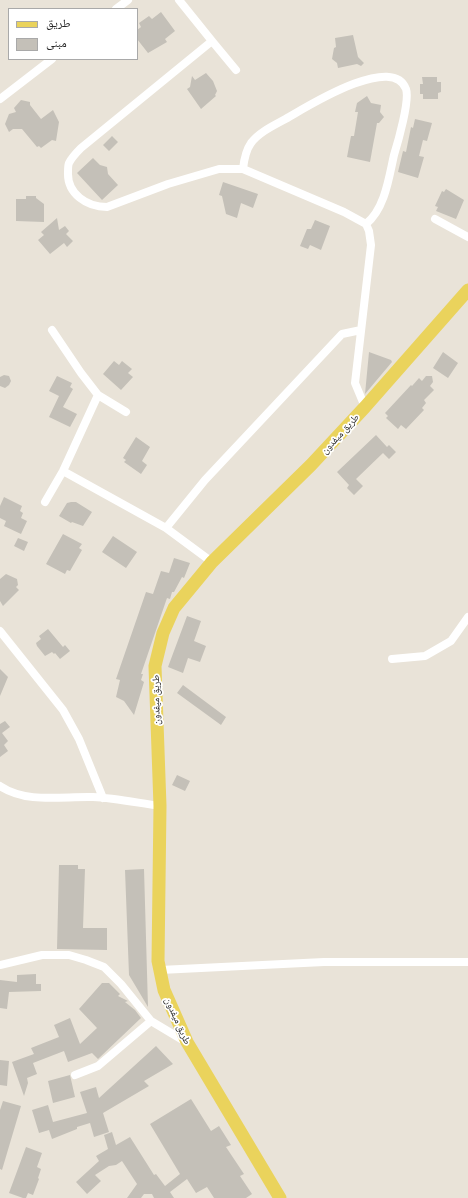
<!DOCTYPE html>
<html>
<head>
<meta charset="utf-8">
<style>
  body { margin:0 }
  #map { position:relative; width:468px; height:1198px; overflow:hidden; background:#e9e3d8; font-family:Lato,"Noto Naskh Arabic",sans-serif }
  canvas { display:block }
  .legend { position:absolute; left:8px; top:8px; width:130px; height:52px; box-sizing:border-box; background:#fff; border:1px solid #a9a9a9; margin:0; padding:5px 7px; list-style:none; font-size:12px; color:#272727 }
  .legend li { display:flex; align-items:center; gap:8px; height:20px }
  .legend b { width:20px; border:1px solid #a9a9a9 }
</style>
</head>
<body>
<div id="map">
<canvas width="468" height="1198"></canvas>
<ul class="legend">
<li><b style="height:5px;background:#ead35c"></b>طريق</li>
<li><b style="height:11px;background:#c4c0b8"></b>مبنى</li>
</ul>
</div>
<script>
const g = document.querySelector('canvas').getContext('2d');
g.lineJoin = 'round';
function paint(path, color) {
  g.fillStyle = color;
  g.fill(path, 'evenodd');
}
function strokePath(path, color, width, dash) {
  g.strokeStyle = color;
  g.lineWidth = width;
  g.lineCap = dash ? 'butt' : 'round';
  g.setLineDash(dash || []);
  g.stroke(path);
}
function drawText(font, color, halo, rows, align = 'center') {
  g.font = font + ' Lato,"Noto Naskh Arabic",sans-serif';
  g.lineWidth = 3.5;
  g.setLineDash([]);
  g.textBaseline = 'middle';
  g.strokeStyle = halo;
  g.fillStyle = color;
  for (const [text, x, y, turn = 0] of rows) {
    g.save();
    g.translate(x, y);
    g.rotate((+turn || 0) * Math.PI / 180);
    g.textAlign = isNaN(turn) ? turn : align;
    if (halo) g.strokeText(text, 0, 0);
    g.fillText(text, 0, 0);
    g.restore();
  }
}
const building = new Path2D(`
  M161 12 175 31 165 39 167 42 148 53 137 39V30L141 27 139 23 149 16 152 19Z
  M353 35 358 57 364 63 361 66 357 64 338 68 337 63 332 59 334 48 336 47 335 38Z
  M206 73 213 81 217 91 215 95 216 96 201 109 187 89 190 87 192 76 195 80Z
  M422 77H437V82H441V92L438 93V99H423V94H420V84H423Z
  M367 96 371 103 381 105 380 112 384 117 379 123H377L370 162 347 157 351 136H354L358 112H355L357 103Z
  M21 100 30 102V105L41 119 53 110 59 122 56 141 52 140 41 148 39 146 37 147 22 129H13L9 132 5 124 9 114 16 112 14 108Z
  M415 119 432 123 427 141 423 140 419 156 424 157 418 178 398 172 403 151 406 152 411 127 413 128Z
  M112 136 118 142 109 151 103 145Z
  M93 158 100 165 107 167 108 174 118 185 102 200 77 173Z
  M223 182 258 194 253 208 241 203 237 218 226 214 222 196 219 195Z
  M446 189 464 200 456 219 436 211 438 207 435 206 442 191 444 192Z
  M26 196H36V198L44 204V222L16 221V199H26Z
  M57 218 59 230 65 226 69 231 66 234 73 241 67 247 64 243 50 254 38 240 44 235 41 232Z
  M315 220 330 226 321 250 310 245 308 249 300 246 307 229H311Z
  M369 352 391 360 392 362 365 394Z
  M443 352 458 363 448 378 433 368Z
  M114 361 119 365 122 361 132 369 128 373 133 377 121 390 103 374Z
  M4 375 9 376 11 381 9 385 5 388 0 386V377Z
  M57 376 72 383 70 387 73 389 63 407 77 414 70 427 49 417 59 396 49 391Z
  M426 376H432L433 382 430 386 434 390 424 400 426 403 422 408 424 410 406 429 401 425 398 429 386 418 388 416 385 413 411 385 412 386 419 378 422 381Z
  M376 435 387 447 389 445 396 452 389 459 383 453 356 479 363 486 354 495 347 488 349 485 337 472Z
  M136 437 150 447 142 461 147 465 141 474 124 462 126 460 123 458Z
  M4 497 22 506 20 511 23 513 21 518 27 521 21 534 4 526 6 521 0 518V506Z
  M71 502H76L92 512 83 526 72 522 71 523 59 516 67 503Z
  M63 534 82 544 79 548 82 550 70 571 67 570 65 574 46 564Z
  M113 536 137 552 126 568 102 552Z
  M18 538 28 542 24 551 14 546Z
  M174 558 190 563 184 578 182 577 174 592H172L170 599 167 598 141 674H143L141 680 144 682 134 715 124 701 116 697 120 680 116 679 146 592 153 594 161 571 169 573Z
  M6 574 17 579 18 585 16 587 19 590 3 606 0 601V579Z
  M187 616 201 621 194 641 206 646 200 662 188 658 183 673 168 667Z
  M48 629 63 647 65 645 70 651 60 659 55 653 54 654 52 652 45 656 37 646 36 643 41 639 39 636Z
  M0 669 8 677 0 696Z
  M183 685 226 717 221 725 177 693Z
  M5 721 10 727 2 733 8 741 4 745 8 751 0 757V724Z
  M177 775 190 781 185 791 172 785Z
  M59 865H78V869H85L83 928H107V950L57 949Z
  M144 869 148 1007 129 975 125 870Z
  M36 974V984H41V991L9 992 7 1009 0 1008V980L17 982V975Z
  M102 983H109L120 994 118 996 128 1001 125 1002 135 1010 141 1018 98 1059 92 1053 68 1062 64 1051 33 1063 37 1074 27 1078 28 1083 24 1096 12 1062 34 1054 31 1048 59 1037 54 1025 70 1018 80 1044 97 1028 79 1009Z
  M156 1046 173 1064 144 1081 149 1086 103 1113 109 1132 94 1137 90 1123 77 1127V1129L52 1139 49 1130 39 1133 32 1110 48 1105 53 1122 87 1113 80 1092 96 1087 99 1098Z
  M0 1060 9 1061 7 1086 0 1085Z
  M70 1075 75 1097 53 1103 48 1081Z
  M191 1099 211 1131 219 1126 231 1145 226 1147 244 1174 240 1176 252 1194 246 1198H214L207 1187 196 1193 187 1179 170 1192 174 1198H154L152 1194H144L141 1198H127L137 1184 122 1161 116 1165 109 1166 95 1175 101 1181 87 1194 76 1182 99 1161 96 1156 108 1149 104 1135 112 1132 116 1145 130 1137 154 1175 156 1174 165 1186 180 1174 150 1124Z
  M3 1101 21 1106 2 1170 0 1169V1110Z
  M26 1147 42 1153 37 1167 41 1169 38 1178 39 1179 33 1195 28 1193 26 1198H23L9 1193Z`);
const minor = new Path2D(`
  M179 0 212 41
  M116 9 128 0
  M236 70 212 41 81 148C77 152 72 157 69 163 68 165 68 169 68 172 67 194 87 207 107 207L168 184 219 169H243L344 212 366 224 369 231 371 245 355 383 365 407
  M0 99 52 59
  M243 169C244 160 246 150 251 143 260 131 277 124 289 117 308 106 393 53 406 89 410 100 398 142 394 155 389 177 385 209 366 224
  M435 219 468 237
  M98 395 126 412
  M63 471 166 528 212 562
  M45 502 63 471 98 395 81 373 52 330
  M166 528 205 480 342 334 361 330
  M0 631 63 710 79 739 103 798
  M392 659 425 656 451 641 468 617
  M0 786C27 804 63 796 93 797 115 798 138 803 160 806
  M0 965 42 955H69L86 960 104 967 121 984 151 1021 186 1042
  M160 970 324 962H468
  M75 1075 98 1066 151 1021`);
const primary = new Path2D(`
  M280 1198 187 1042 164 990 158 961 160 806 155 666 163 633 174 608 212 562 311 465 365 407 468 290`);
const streetNames = [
  ["طريق ميفدون",340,434,-47],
  ["طريق ميفدون",156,700,-91],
  ["طريق ميفدون",178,1021,66]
];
paint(building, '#c4c0b8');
strokePath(minor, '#fff', 8);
strokePath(primary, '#ead35c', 13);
drawText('10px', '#272727', '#fff', streetNames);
</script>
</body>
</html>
